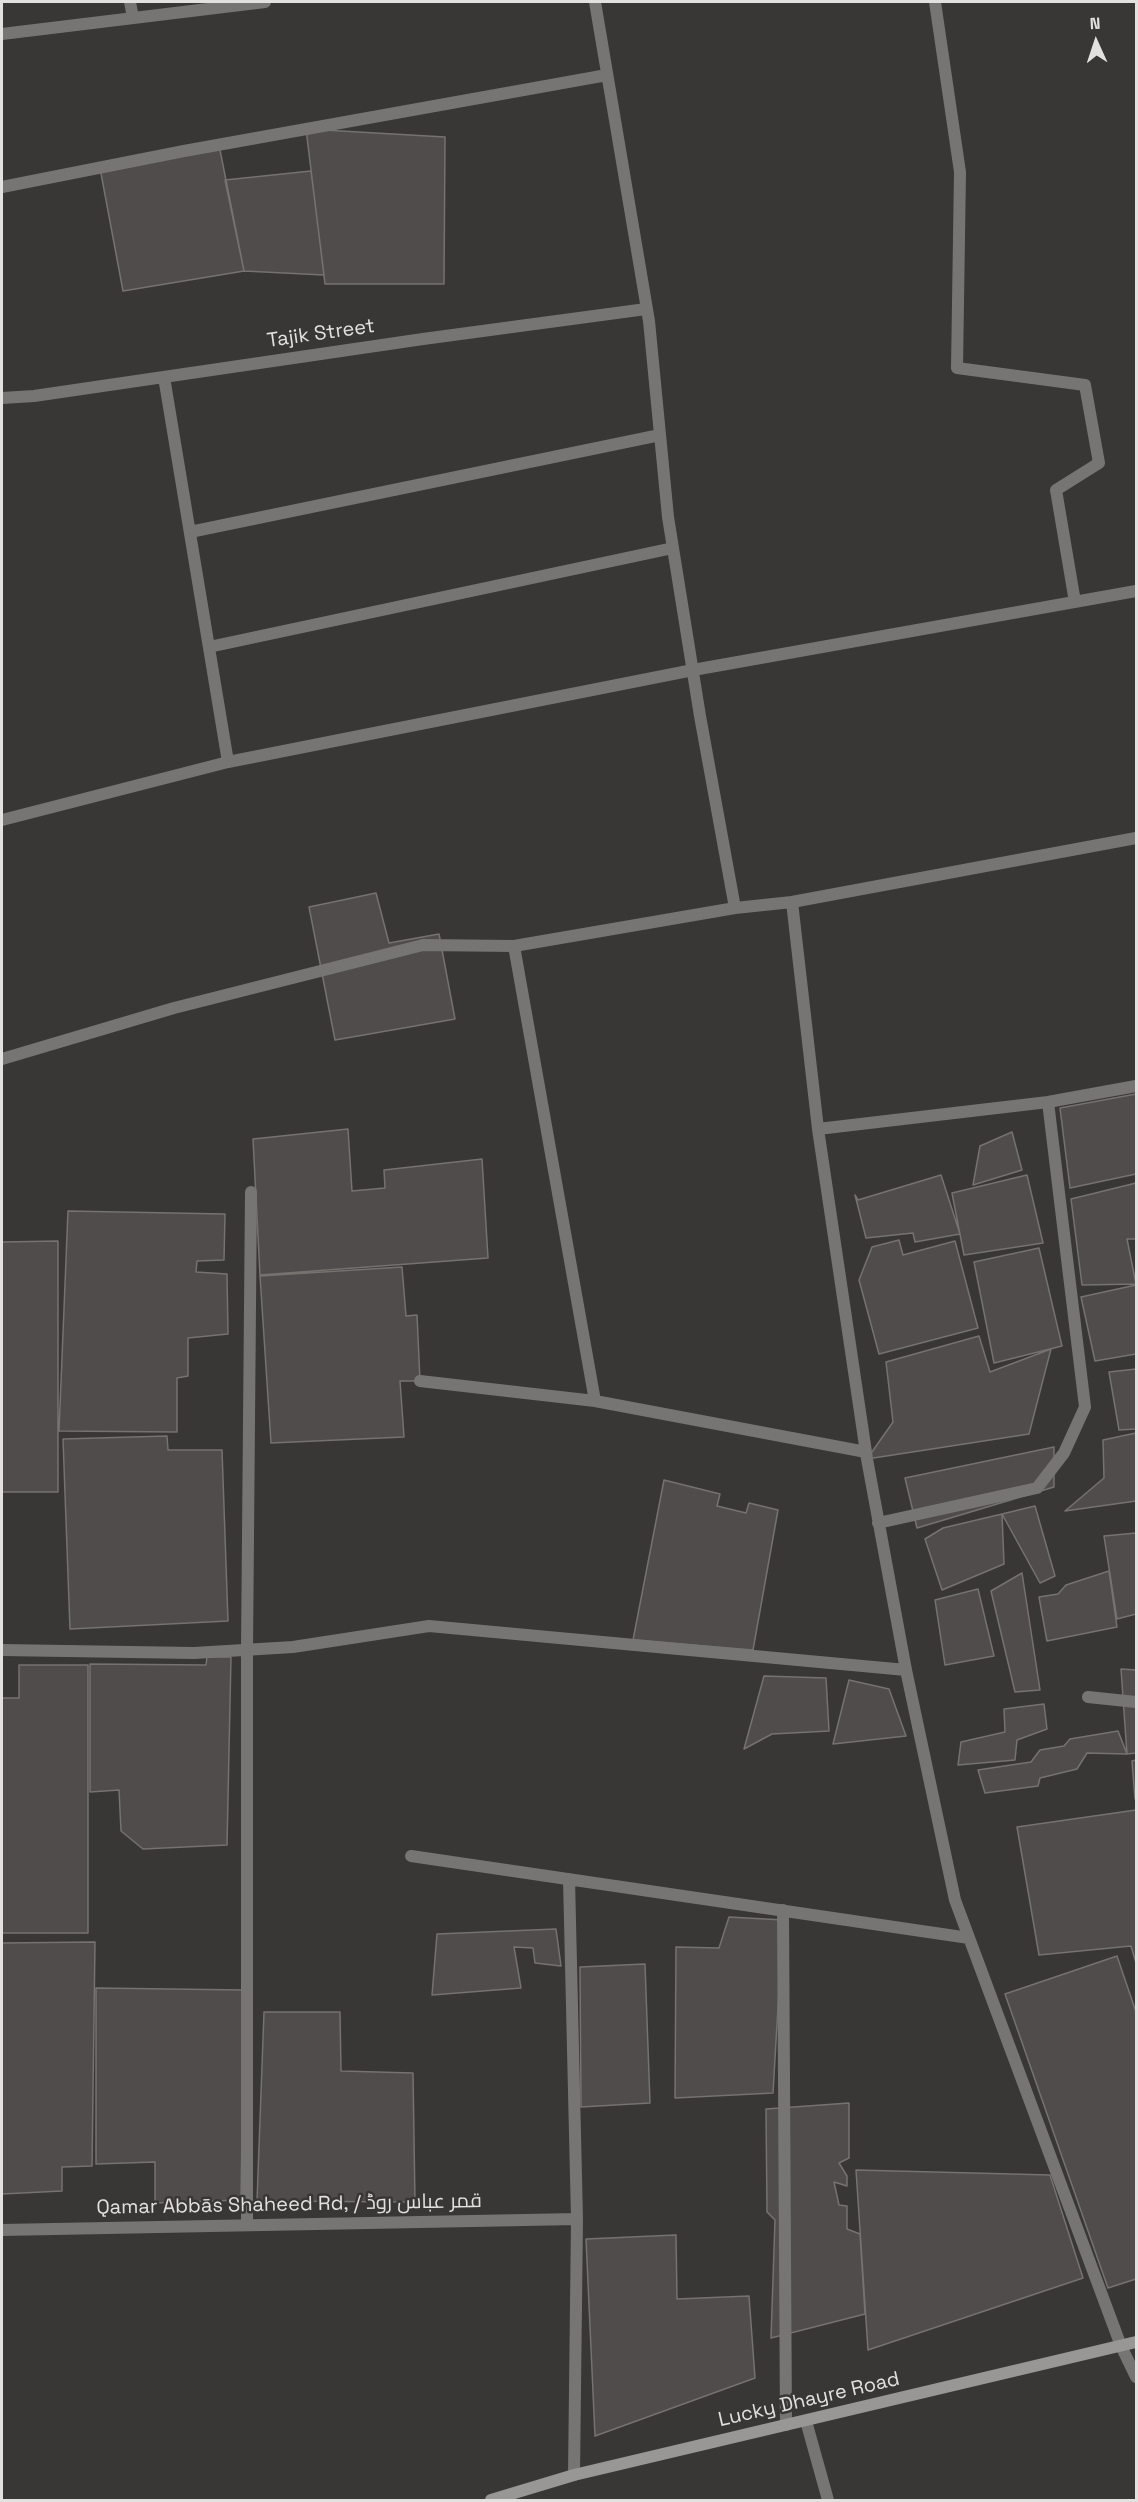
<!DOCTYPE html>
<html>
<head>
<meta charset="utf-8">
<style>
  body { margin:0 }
  #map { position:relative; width:1138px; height:2502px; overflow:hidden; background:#393735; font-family:"Space Grotesk",sans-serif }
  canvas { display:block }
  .frame { position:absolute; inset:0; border:3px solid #e2e1e0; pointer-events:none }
  .north { position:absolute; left:1066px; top:12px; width:60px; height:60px; -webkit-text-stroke:4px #393735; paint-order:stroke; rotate:357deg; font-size:16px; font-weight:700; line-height:24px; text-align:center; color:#e2e1e0 }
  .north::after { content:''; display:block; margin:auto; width:21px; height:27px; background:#e2e1e0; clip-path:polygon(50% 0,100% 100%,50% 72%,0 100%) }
</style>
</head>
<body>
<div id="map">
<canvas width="1138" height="2502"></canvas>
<div class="frame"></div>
<div class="north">N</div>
</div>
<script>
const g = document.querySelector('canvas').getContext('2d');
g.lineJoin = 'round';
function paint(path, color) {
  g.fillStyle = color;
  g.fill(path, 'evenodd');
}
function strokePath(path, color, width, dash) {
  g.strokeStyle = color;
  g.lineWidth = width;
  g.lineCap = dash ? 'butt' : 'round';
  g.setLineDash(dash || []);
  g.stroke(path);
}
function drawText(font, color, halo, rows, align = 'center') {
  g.font = font + ' "Space Grotesk",Cairo,sans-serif';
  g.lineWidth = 5;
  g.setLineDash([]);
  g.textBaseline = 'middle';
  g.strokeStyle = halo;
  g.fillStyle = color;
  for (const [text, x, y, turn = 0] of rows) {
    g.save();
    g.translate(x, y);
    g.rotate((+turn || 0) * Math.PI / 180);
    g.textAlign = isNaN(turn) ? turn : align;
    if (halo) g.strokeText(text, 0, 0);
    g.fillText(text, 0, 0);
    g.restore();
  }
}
const building = new Path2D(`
  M306 129 445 137 444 284H325Z
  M219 145 244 271 123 291 100 168Z
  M311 171 324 275 244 271 225 180Z
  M376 893 389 943 439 934 455 1019 335 1040 309 907Z
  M1136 1094V1174L1070 1188 1060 1108Z
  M348 1129 352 1191 385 1188 384 1170 482 1159 488 1258 260 1275 253 1139Z
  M1012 1132 1022 1170 973 1185 980 1146Z
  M941 1175 960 1234 915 1242 913 1233 866 1238 855 1195 858 1200Z
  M1027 1175 1043 1243 964 1255 952 1193Z
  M1136 1183V1239H1127L1136 1284 1082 1285 1071 1199Z
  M68 1211 225 1214 224 1260 197 1261 196 1272 227 1274 228 1334 188 1338V1376L177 1378V1432L59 1431Z
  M899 1240 903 1255 955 1241 978 1328 879 1354 859 1280 872 1247Z
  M58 1241V1492H2V1242Z
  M1039 1248 1062 1346 994 1363 974 1262Z
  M402 1267 406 1316 417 1315 420 1381H400L404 1437 271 1443 260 1276Z
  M1136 1285V1354L1095 1361 1081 1297Z
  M979 1336 990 1372 1051 1349 1029 1434 867 1459 893 1422 886 1362Z
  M1136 1369V1429L1119 1430 1109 1372Z
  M1136 1433V1501L1065 1511 1104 1478 1103 1440Z
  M167 1436 168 1450H222L228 1621 70 1629 63 1439Z
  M1054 1447V1487L917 1528 905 1478Z
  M664 1480 720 1494 717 1506 746 1513 749 1503 778 1510 753 1650 633 1640Z
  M1035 1506 1055 1576 1040 1583 1002 1514Z
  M1002 1514 1004 1564 942 1590 925 1539 943 1528Z
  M1136 1533V1614L1117 1619 1104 1536Z
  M1109 1571 1117 1627 1047 1641 1039 1597 1058 1594 1066 1585Z
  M1022 1573 1040 1690 1015 1692 991 1591Z
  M978 1589 994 1656 945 1665 935 1600Z
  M207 1657H231L227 1845 143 1849 121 1831 119 1790 90 1792V1664L206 1665Z
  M19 1665H88V1933H2V1698H19Z
  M1121 1669 1136 1670V1753L1127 1754Z
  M764 1676 826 1678 829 1731 772 1734 744 1749Z
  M849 1680 889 1689 906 1736 833 1744Z
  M1044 1704 1047 1729 1017 1740 1015 1760 958 1765 961 1742 1005 1732 1004 1709Z
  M1118 1731 1127 1754 1087 1753 1077 1769 1040 1778 1038 1786 985 1793 978 1770 1031 1762 1040 1750 1064 1746 1070 1739Z
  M1136 1760V1799H1135L1132 1761Z
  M1136 1810V1963L1131 1946 1039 1955 1017 1827Z
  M729 1917 783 1920 773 2093 675 2098 676 1947 719 1948Z
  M556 1929 561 1966 535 1963 533 1948 514 1947 521 1988 432 1995 437 1934Z
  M95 1942 92 2166 62 2167V2191L2 2194V1943Z
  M1117 1956 1136 2012V2279L1108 2288 1005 1994Z
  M645 1964 650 2103 581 2107 580 1967Z
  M96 1988 244 1990 241 2200 155 2203V2162L96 2164Z
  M264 2012H340L341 2071 413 2073 415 2202 257 2201Z
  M849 2103V2158L839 2163 847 2176V2186L834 2182 839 2205 847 2206V2229L860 2234 865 2314 771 2338 775 2220 767 2212 766 2109Z
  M856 2170 1050 2175 1083 2278 868 2350Z
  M676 2235 677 2299 749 2296 755 2378 595 2436 586 2239Z`);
const lane = new Path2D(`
  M783 1910 786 2425`);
const street = new Path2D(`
  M130 2 133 18
  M595 2 649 321 668 517 700 716 735 908
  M935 2 960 172 957 368 1085 385 1099 463 1056 490 1075 602
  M2 34 265 2
  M2 187 184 151 607 75
  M2 398 34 396 423 339 646 309
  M190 532 660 435
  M209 647 673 548
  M228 762 693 670 1136 591
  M2 820 228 762 164 377
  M792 902 818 1129 867 1459 906 1670 955 1900 1121 2346 1136 2377
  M514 946 595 1401
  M2 1059 174 1008 423 945 514 946 735 908 792 902 1136 838
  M818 1129 1048 1102 1136 1086
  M420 1381 595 1401 866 1452
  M878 1523 1037 1488 1064 1453 1085 1407 1048 1102
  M2 1650 194 1653 293 1647 429 1626 906 1670
  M1088 1697 1136 1702
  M411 1856 969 1938
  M569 1879 577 2219 574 2475
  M247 2225V1650L251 1192
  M2 2230 577 2219
  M806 2421 828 2500`);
const secondary = new Path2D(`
  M491 2500 574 2475 1136 2342`);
const streetNames = [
  ["Tajik Street",321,334,-8],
  ["Qamar Abbās Shaheed Rd, / قمر عباس روڈ",289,2205,-1],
  ["Lucky Dhayre Road",809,2400,-13]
];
paint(building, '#4f4c4b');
strokePath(building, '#757270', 1.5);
strokePath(lane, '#767574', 12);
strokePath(street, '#767574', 12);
strokePath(secondary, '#999796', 12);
drawText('20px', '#e2e1e0', '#393735', streetNames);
</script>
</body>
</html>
